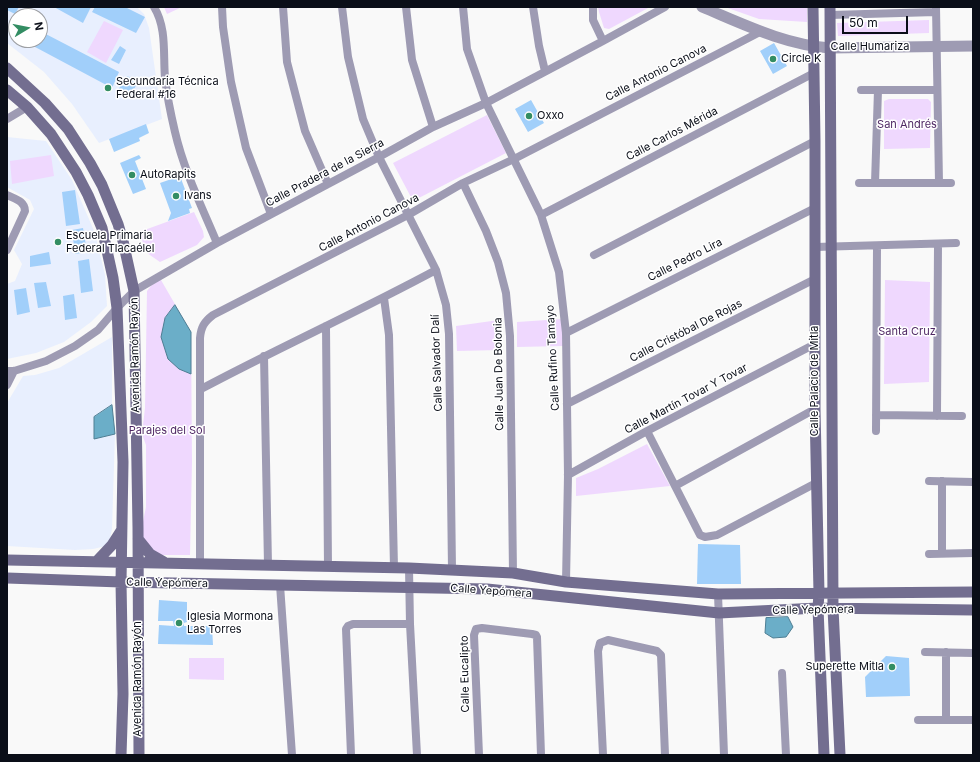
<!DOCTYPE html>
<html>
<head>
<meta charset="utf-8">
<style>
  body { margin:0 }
  #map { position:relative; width:980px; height:762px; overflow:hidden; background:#f9f9f9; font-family:Inter,sans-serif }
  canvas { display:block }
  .frame { position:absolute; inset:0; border:8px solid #0a0e18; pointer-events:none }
  .north { position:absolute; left:8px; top:8px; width:40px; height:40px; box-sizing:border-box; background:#fff; border:1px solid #9d9fa3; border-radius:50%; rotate:80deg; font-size:11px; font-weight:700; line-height:16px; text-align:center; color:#0a0e18 }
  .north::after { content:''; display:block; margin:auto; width:14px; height:18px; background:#338d63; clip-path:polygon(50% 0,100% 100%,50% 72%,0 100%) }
  .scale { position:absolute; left:842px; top:16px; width:66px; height:18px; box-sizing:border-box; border:2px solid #0a0e18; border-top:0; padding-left:5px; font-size:12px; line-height:14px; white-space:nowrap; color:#0a0e18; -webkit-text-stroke:3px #fff; paint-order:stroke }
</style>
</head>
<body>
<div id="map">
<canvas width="980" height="762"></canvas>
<div class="frame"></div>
<div class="north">N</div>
<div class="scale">50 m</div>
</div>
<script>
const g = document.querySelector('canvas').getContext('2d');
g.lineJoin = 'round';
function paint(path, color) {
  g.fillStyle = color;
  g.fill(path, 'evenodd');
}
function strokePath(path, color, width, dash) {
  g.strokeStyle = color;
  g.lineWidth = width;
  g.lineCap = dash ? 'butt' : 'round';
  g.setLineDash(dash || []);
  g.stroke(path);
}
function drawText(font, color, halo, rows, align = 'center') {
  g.font = font + ' Inter,sans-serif';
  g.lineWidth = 3;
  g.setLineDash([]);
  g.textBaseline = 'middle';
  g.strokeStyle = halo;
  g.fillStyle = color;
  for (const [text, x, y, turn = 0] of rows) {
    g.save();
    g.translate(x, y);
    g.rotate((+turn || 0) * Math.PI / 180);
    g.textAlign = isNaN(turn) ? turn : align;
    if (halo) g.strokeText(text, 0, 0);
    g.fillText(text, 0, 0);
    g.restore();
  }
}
const built = new Path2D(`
  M7 7H137L144 14 149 28 162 119 99 143 72 104 44 72 7 43ZM16 16H40V40H16Z
  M7 137 46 141 72 180 95 233 105 275 107 306 91 322 64 342 36 353 7 359V284L15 281 22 264 14 250 34 209 30 200 7 187Z
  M112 337V405L94 418V438L115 434 112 529 110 539 106 546 93 549 75 550 7 546V403L23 376 35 375 59 368Z`);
const green = new Path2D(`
  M164 7H182L167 14Z
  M598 7H650L609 29 604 28 599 12Z
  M725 7H807V22L759 19Z
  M929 20V33L838 36 837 23Z
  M104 21 123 30 106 63 87 52Z
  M889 99H928L931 102 930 148 884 149V101Z
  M487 115 506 153 413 201 393 163Z
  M51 155 54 176 12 184 10 161Z
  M194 212 203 231 204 237 197 245 160 262 147 253 139 232Z
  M161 280 191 332 192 462 190 555H158L144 544 141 531 146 507V445L142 434 145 408 147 291 154 282Z
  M885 280 930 282 929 382 884 384Z
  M562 319 563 346 517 347V322Z
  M499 320 500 350 457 351 456 326Z
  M647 444 670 486 576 496V478L598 469Z
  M189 658H224V680L189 679Z`);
const water = new Path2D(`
  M175 305 191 332V374L179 369 168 359 161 337 165 318Z
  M112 405 115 434 94 439V417Z
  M788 617 793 627 786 637 773 638 765 633 766 618Z`);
const building = new Path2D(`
  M7 7H19L15 14 7 10Z
  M54 7H91L83 23Z
  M95 7H125L145 17 136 33 92 12Z
  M40 31 119 72 112 88 22 40H40Z
  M774 43 787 66 773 74 760 51Z
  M120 46 126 50 119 64 111 60Z
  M127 76 138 81 131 96 118 90Z
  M531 100 544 123 528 132 515 109Z
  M146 124 149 133 139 138 140 141 114 152 109 139Z
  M139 155 141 158 135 161 146 189 133 194 120 163Z
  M180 176 192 208 189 209 190 213 168 221 171 213 160 183Z
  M75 190 80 224 66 226 62 192Z
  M83 228 87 252 75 254 72 230Z
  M49 252 51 264 30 267V256Z
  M89 259 93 291 81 293 78 261Z
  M46 282 51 306 38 308 34 283Z
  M26 288 30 312 17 315 14 290Z
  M74 294 77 318 65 320 63 296Z
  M698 544 740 545 741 584H697Z
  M159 600 187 602V622L184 623V626H212L213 645 158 644 159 625 174 626 173 621H158Z
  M886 656 909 658 910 696 866 697 865 677Z`);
const minor = new Path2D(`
  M154 7C167 28 163 55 165 78 167 96 171 115 175 132 184 171 202 207 217 243
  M222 7 223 27 231 82 246 148 271 214
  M283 7 287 62 305 131 328 184
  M342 7 348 57 363 119 379 157 436 270 446 305 449 334 452 570
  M406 7 412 60 433 127
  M463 7 467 49 486 103 541 215 559 272 566 333 568 475 566 582
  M533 7 539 46 545 71
  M593 7V20L603 41
  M936 7 939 183
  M830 15 936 12
  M861 90H937
  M7 119 27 107
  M463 183 486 231 498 262 506 293 510 336 513 573
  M859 183H951
  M875 183 878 90
  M7 195C15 199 25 201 25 211L7 250
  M541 215 814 73
  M815 247 956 243
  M594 255 815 141
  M384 298 389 335 394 568
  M326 326 328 567
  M566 333 815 208
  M264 356 268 565
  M7 371H14L46 361 75 346 98 330 117 308 134 291 217 243 379 157 433 127 486 103 603 41 665 7
  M7 385 14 371
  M201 389C278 348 358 312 436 270
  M567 404 815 279
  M876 415 962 416
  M937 416 938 244
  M647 431 700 535 705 537 717 535 816 483
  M876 431 877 246
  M568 475 647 431 815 344
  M929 481 973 482
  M675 486 815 409
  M942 553V481
  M929 554 973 553
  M200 565V338C201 327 204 322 213 315L408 215 463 183 514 159 760 32
  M409 568 410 624 417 755
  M280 585 292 755
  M718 594 724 755
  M925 652 973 653
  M782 673 786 755
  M918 720H973
  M946 720V652
  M351 755 346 629 348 626 353 624H410
  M479 755 474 635 476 629 482 628 532 634 536 635 537 637 541 755
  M603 755 598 651 600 643 608 640 657 651 661 655 665 755`);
const tertiary = new Path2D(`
  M702 7C743 24 785 45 830 48L973 46`);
const secondary = new Path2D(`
  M813 7 815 141V409L819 593 818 608 824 755
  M830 7 833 608 840 755
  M7 68 45 103 68 129 90 163 102 185 118 224 123 241 134 291 138 528 139 755
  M7 90 27 107 51 134 76 172 88 195 102 228 113 278 117 308 123 462 121 582 123 694 121 755
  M138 539 150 554 164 562
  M7 560 409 568 513 573 566 582 718 594 973 592
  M96 562 112 545 121 531
  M7 578 121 582 487 589 719 613 818 608 973 610`);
const markers = [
  [773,59,4,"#338d63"],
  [108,88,4,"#338d63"],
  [529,116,4,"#338d63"],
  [132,175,4,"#338d63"],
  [176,196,4,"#338d63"],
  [58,242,4,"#338d63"],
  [179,623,4,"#338d63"],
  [892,667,4,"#338d63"]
];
const streetNames = [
  ["Calle Humariza",870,47],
  ["Calle Antonio Canova",656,73,-27],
  ["Calle Carlos Mérida",672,134,-28],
  ["Calle Pradera de la Sierra",325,173,-28],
  ["Calle Antonio Canova",369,223,-28],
  ["Calle Pedro Lira",685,260,-27],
  ["Calle Cristóbal De Rojas",686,331,-27],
  ["Avenida Ramón Rayón",135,355,-91],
  ["Calle Rufino Tamayo",553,358,-93],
  ["Calle Salvador Dalí",437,363,-92],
  ["Calle Juan De Bolonia",499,374,-91],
  ["Calle Palacio de Mitla",815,381,-90],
  ["Calle Martín Tovar Y Tovar",686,399,-28],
  ["Calle Yepómera",167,583,1],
  ["Calle Yepómera",491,591,4],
  ["Calle Yepómera",813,610,-1],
  ["Calle Eucalipto",465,674,-91],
  ["Avenida Ramón Rayón",138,679,-90]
];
const poiNames = [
  ["Circle K",781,59],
  ["Secundaria Técnica",116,82],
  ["Federal #16",116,95],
  ["Oxxo",537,116],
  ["AutoRapits",140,175],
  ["Ivans",184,196],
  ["Escuela Primaria",66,236],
  ["Federal Tlacaélel",66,249],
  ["Iglesia Mormona",187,617],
  ["Las Torres",187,630],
  ["Superette Mitla",884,667,"right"]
];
const parkNames = [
  ["San Andrés",907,125],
  ["Santa Cruz",907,332],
  ["Parajes del Sol",167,431]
];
paint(built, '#e8effe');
paint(green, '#efd8fe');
paint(water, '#6baec8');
strokePath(water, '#4e7e93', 1);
paint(building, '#a1cffa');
strokePath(minor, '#9e9bb3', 8);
strokePath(tertiary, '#9e9bb3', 11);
strokePath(secondary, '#736e90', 11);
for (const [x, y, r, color] of markers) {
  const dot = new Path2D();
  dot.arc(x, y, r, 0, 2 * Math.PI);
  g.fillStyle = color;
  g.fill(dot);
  strokePath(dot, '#fff', 1.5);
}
drawText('11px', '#0a0e18', '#fff', streetNames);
drawText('11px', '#0a0e18', '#fff', poiNames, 'left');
drawText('11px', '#502965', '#fff', parkNames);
</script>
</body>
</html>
